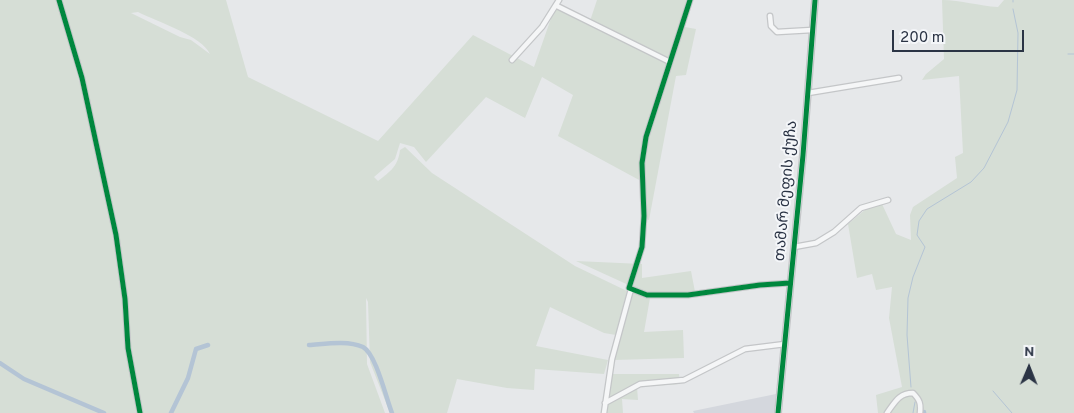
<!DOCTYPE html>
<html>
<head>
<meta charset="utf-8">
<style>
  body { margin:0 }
  #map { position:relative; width:1074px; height:413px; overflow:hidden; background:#e6e8ea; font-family:Overpass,sans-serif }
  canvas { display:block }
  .north { position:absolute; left:1004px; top:343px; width:50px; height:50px; -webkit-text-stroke:4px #f4f6f9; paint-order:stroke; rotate:1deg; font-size:14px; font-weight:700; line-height:20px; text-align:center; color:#2b3445 }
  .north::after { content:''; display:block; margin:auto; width:18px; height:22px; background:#2b3445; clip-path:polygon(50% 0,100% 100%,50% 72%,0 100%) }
  .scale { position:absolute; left:892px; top:30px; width:132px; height:22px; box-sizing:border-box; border:2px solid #2b3445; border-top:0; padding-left:6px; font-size:15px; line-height:18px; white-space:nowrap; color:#2b3445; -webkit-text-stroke:4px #f4f6f9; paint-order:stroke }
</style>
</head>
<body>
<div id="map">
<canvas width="1074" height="413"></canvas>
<div class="north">N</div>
<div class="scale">200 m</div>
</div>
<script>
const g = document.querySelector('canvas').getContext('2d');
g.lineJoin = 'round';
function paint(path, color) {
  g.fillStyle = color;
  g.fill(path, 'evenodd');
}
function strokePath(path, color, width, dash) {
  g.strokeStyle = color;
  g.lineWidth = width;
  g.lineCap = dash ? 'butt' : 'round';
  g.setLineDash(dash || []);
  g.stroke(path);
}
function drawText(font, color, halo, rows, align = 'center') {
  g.font = font + ' Overpass,"Noto Sans Georgian",sans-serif';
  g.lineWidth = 4;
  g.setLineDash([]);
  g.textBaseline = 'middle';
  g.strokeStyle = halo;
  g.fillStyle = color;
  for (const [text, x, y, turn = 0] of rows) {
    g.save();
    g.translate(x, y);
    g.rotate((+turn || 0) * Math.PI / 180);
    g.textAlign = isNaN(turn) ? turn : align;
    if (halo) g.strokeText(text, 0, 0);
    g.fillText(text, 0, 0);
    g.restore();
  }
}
const built = new Path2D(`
  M776 394 775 413H694L693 411Z`);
const green = new Path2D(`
  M0 0H56C79 76 99 154 112 233 122 292 127 353 137 413H0Z
  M61 0H226L248 77 378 141 473 35 534 67 556 4 590 21 597 0H692L685 27 696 29 686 75 676 76 649 220 641 218V181L558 136 573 95 542 77 525 118 486 97 426 162 414 147 400 143 395 159 374 177 378 181C391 171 398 166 400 150L405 147 432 173 575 266 627 291 616 335 604 333 550 307 536 346 608 360 604 374 535 369 534 390 507 388 457 379 447 413H390L370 362 368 302 366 298 367 364 385 413H142L131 346 127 296 82 72ZM138 12C158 22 202 36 210 54L191 40 180 37 131 13Z
  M942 0C961 0 979 6 998 7L1004 0H1074V413H878L876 395 902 387 889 318 892 287 876 290 872 274 857 278 848 224 866 209 882 204 896 234 911 240 910 215 913 207 957 178 955 157 963 153 959 76 922 80 926 74 944 59Z
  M576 261 642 264V278L691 271 695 292 646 293Z
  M632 292 650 298 644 332 683 330 684 358 614 360Z
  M611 374H679L680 384 637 387 638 400 622 399 623 413H605Z`);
const stream = new Path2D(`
  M1013 2V0
  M1068 54H1074
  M911 387 907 335 908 298 913 277 925 247 917 235 919 221 927 209 971 182 984 168 1008 122 1017 90 1018 33 1013 9
  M993 391 1012 413
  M913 413 915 402`);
const canal = new Path2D(`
  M309 345C325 344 347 340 363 347 376 354 386 398 392 413
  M0 363 24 379 104 413
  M171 413 188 378 196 349 208 345
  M924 413V412`);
const minor = new Path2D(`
  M59 0 82 78 116 235 125 299 128 348 140 413
  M690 0 646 137 642 163 644 216 642 247 629 288 647 295H688L760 285 790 283
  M557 6 670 62
  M770 16 771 26 777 32 812 30
  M512 60 542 27 559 0
  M808 93 899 78
  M794 247 816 243 834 232 861 208 888 200
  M605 403 640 384 684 380 745 349 785 344
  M604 413 612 359 631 289
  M887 413C895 402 899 393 913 393 920 400 921 404 920 413`);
const tertiary = new Path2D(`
  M778 413 803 155 815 0`);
const cycleway = new Path2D(`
  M59 0 82 78 116 235 125 299 128 348 140 413
  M690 0 646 137 642 163 644 216 642 247 629 288 647 295H688L760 285 790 283
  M778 413 803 155 815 0`);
const streetNames = [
  ["თამარ მეფის ქუჩა",787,191,-85]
];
paint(built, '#d4d7dd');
paint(green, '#d6ded6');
strokePath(stream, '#b4c4d5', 1);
strokePath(canal, '#b4c4d5', 4.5);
strokePath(minor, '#c4c6c8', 7);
strokePath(tertiary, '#c4c6c8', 8);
strokePath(minor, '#f5f6f7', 4.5);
strokePath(tertiary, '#f5f6f7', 5.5);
strokePath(cycleway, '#00873e', 5);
drawText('15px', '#2b3445', '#f4f6f9', streetNames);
</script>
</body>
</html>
